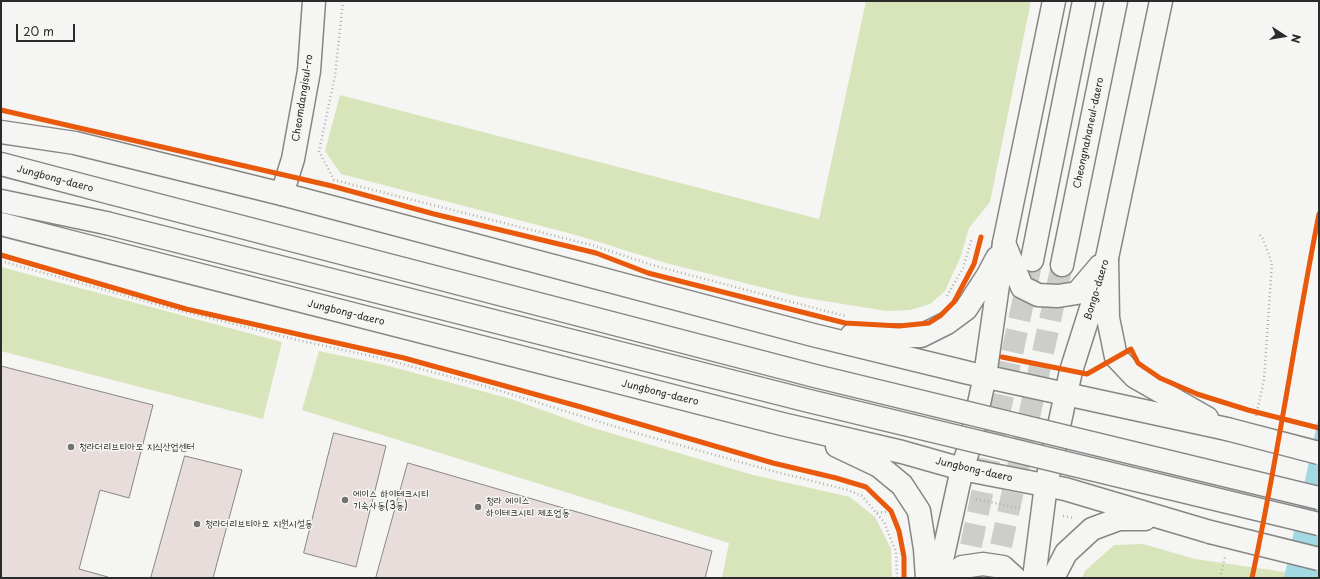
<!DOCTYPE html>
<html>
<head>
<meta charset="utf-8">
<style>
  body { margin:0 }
  #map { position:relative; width:1320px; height:579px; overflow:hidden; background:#f5f5f3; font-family:"Playpen Sans",sans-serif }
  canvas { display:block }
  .frame { position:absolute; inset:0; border:2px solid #2b2b2b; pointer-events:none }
  .north { position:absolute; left:1264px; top:16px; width:40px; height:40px; -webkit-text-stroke:3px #f6f6f2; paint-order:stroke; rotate:102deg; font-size:11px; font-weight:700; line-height:16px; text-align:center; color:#2b2b2b }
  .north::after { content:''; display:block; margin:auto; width:14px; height:18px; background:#2b2b2b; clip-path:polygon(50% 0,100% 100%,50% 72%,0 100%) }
  .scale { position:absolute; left:16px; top:24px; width:59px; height:18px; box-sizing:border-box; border:2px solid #2b2b2b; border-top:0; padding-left:5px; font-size:12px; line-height:14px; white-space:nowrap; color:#2b2b2b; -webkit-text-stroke:3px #f6f6f2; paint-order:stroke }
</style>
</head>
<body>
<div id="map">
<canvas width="1320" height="579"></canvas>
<div class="frame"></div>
<div class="north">N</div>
<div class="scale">20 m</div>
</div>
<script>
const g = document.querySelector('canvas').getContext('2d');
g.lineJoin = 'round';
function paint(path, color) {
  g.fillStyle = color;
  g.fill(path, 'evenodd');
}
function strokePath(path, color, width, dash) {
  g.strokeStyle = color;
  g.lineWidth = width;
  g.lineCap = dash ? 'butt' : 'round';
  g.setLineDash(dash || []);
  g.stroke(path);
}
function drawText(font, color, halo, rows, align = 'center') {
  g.font = font + ' "Playpen Sans","Poor Story",sans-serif';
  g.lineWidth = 3;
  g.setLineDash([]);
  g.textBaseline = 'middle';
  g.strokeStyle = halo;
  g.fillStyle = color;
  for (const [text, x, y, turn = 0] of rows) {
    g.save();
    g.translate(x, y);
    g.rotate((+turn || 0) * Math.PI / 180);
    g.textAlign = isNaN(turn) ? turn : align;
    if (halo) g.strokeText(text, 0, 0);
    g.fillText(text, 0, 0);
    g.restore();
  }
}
const green = new Path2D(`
  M866 1H1031L990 202 969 228 961 256 945 291 930 304 910 310 886 311 800 297 666 263 576 235 341 174 325 151 340 95 819 219Z
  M1 267 282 342 263 419 1 351Z
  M319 351 385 365 511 399 590 427 753 475 850 497 875 517 891 549 892 578H722L729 543 302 410Z
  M1143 544 1195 559 1319 577V578H1082L1085 571 1114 545Z`);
const water = new Path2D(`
  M1319 415V578H1284Z`);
const building = new Path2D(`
  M1 366 153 405 129 498 100 490 79 569 108 577V578H1Z
  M334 433 386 446 356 567 304 553Z
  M185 456 242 470 213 578H151Z
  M408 463 712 551 705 578H376Z`);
const trunkTunnel = new Path2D(`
  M964 578 1032 260
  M994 578 1062 265`);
const path = new Path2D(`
  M343 1 335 76 319 151 334 180 595 246 652 265 845 316
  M1 261 173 309 302 341 380 358 488 387 629 431 769 470 848 490 862 496 884 522 896 552 897 578
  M947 296 963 268 972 238
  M1256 416 1264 380 1272 263 1263 239 1259 234
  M976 499 1022 509
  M877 513 891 511
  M1063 516 1074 518
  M1220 578 1225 557`);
const tertiary = new Path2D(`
  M282 194 293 159 309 71 314 1
  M1004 243 1022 287 1038 295 1058 296 1077 293 1100 266
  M951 578 962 567 983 564 1003 567 1015 578
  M1034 578 1046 485 1071 371 1107 258 1161 1`);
const secondary = new Path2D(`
  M1 132 75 143 282 194 813 335 969 373 1227 429
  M1 164 111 193
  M1 201 106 223
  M1 224 782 424 902 452 962 469 1065 489 1210 532
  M1107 258 1108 318 1116 357 1135 377 1207 418
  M852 335 921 336 947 323 966 309 988 275 997 258
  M837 446 879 466 902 485 919 511 925 549 927 578
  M936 578 942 560 962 469 970 445 985 376 1004 243 1054 1
  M1053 578 1066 553 1092 529 1119 519H1145`);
const trunk = new Path2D(`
  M1032 260 1084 1
  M1062 265 1116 1`);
const secondaryBridge = new Path2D(`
  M111 193 815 376 1319 498
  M106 223 809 401 1319 524
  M1227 429 1319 453
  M1210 532 1319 559`);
const cycleway = new Path2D(`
  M1 110 332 186 434 214 596 253 648 273 845 323 899 326 929 323 940 316 954 302 974 264 981 237
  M1 255 186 309 404 358 581 407 773 463 836 478 866 487 891 511 899 531 904 557V578
  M1002 357 1087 374 1131 349 1138 363 1160 378 1197 394 1248 410 1319 428
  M1252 578C1278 457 1295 335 1319 214`);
const markers = [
  [71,447,4,"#727271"],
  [345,500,4,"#727271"],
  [478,507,4,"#727271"],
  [197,524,4,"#727271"]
];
const streetNames = [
  ["Cheomdangisul-ro",303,98,-81],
  ["Cheongnahaneul-daero",1089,133,-78],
  ["Jungbong-daero",55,179,15],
  ["Bongo-daero",1097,290,-73],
  ["Jungbong-daero",346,313,14],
  ["Jungbong-daero",660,393,14],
  ["Jungbong-daero",974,470,13]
];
const poiNames = [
  ["청라더리브티아모 지식산업센터",79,447],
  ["에이스 하이테크시티",353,494],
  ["기숙사동(3동)",353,506],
  ["청라 에이스",486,501],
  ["하이테크시티 제조업동",486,513],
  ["청라더리브티아모 지원시설동",205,524]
];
paint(green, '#d8e4ba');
paint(water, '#a2d9e3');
paint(building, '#e8dddb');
strokePath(building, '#868685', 1);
strokePath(trunkTunnel, '#cdcdcb', 22, [22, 11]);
strokePath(tertiary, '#868685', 25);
strokePath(secondary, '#868685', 25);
strokePath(trunk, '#868685', 25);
strokePath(path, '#b0b0af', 2.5, [1, 3]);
strokePath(tertiary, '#f5f5f3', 22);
strokePath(secondary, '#f5f5f3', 22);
strokePath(trunk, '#f5f5f3', 22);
strokePath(secondaryBridge, '#868685', 25, []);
strokePath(secondaryBridge, '#f5f5f3', 22);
strokePath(cycleway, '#e8590c', 5);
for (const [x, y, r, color] of markers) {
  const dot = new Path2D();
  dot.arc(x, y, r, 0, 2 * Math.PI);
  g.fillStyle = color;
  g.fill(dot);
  strokePath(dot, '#f6f6f2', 1.5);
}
drawText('10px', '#2b2b2b', '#f6f6f2', streetNames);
drawText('10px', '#2b2b2b', '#f6f6f2', poiNames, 'left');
</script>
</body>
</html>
